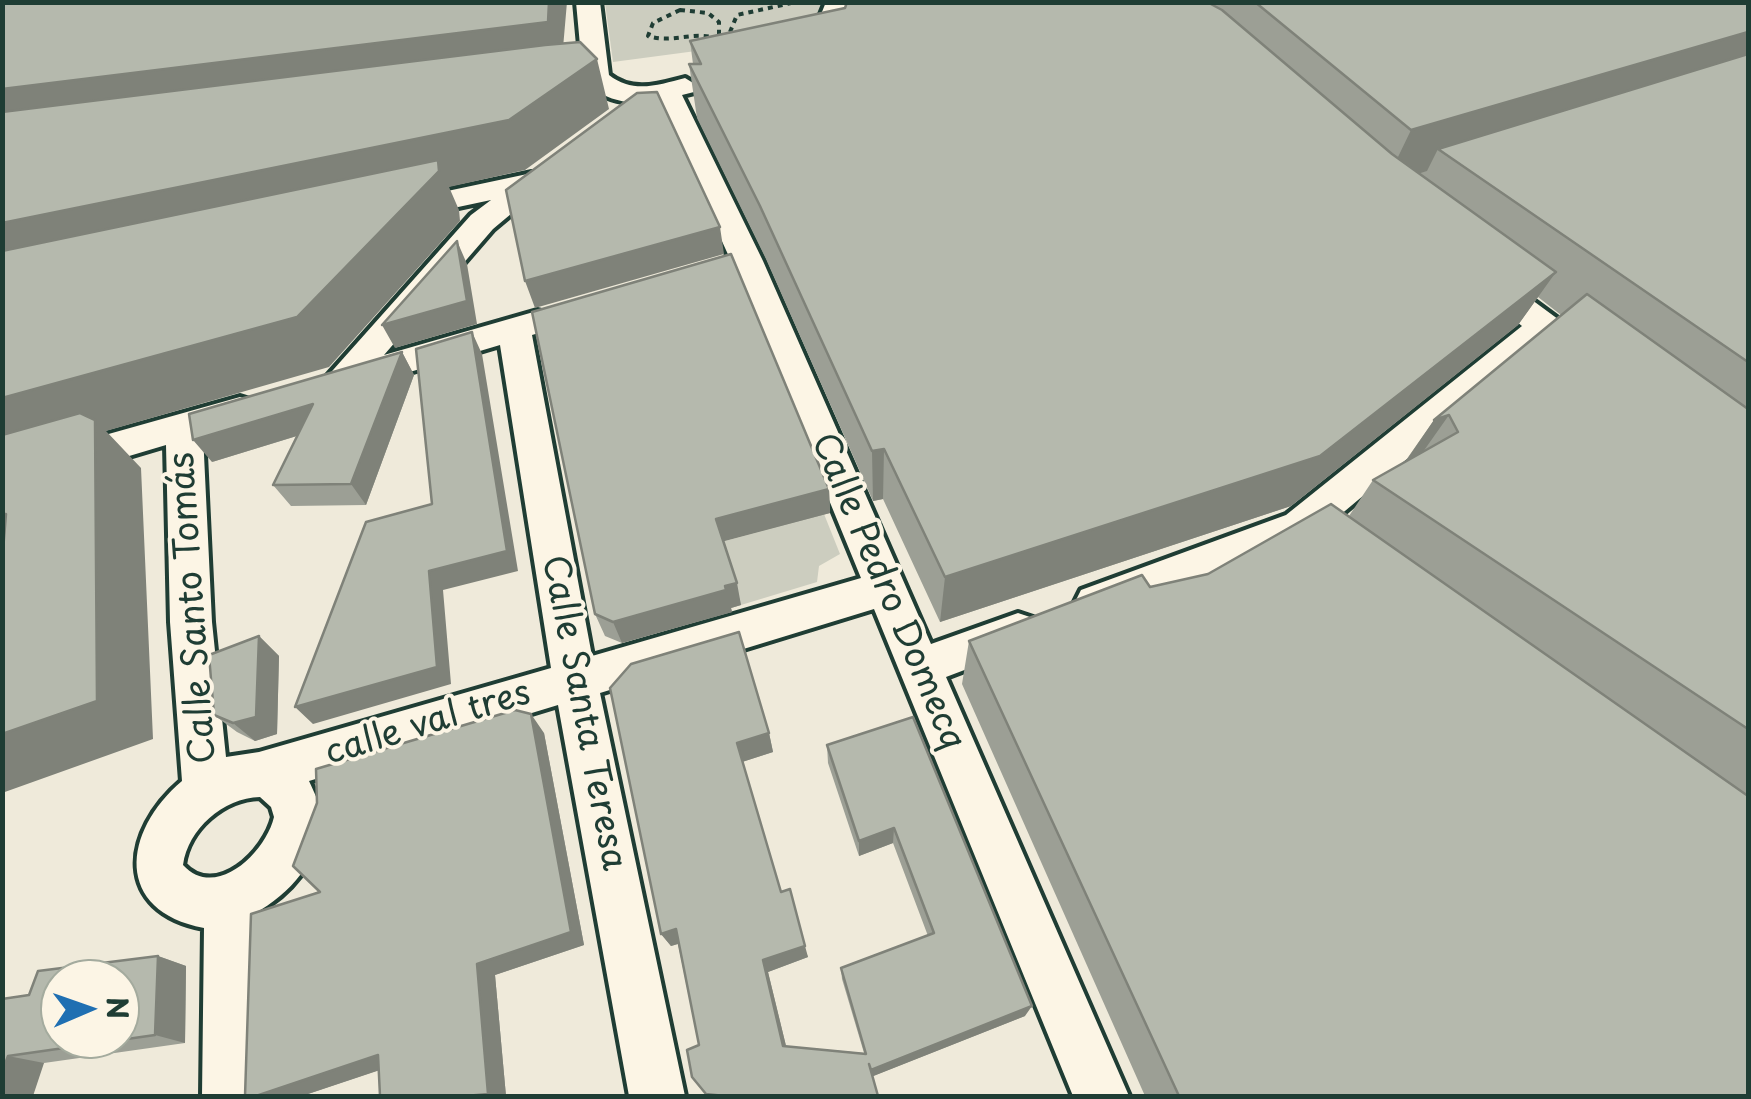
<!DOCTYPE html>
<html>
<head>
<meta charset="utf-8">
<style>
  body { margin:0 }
  #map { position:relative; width:1751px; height:1099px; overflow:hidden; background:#efeada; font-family:"Playpen Sans",sans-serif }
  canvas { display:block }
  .frame { position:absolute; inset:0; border:5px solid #1f3d34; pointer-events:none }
  .north { position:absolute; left:40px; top:959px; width:100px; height:100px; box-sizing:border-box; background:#fcf5e5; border:2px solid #a4ab9e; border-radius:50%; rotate:88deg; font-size:28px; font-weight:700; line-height:40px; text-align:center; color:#1f3d34 }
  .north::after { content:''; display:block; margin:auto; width:35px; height:45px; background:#1f6fb2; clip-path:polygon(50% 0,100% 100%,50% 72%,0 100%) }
</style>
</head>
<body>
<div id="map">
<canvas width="1751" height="1099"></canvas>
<div class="frame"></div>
<div class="north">N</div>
</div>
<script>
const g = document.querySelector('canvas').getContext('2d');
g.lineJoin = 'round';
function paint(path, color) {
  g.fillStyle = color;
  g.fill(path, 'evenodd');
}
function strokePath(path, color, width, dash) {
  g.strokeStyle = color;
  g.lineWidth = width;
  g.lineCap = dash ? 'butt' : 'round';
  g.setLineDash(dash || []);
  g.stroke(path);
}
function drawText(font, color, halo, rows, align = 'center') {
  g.font = font + ' "Playpen Sans",sans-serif';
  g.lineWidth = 8;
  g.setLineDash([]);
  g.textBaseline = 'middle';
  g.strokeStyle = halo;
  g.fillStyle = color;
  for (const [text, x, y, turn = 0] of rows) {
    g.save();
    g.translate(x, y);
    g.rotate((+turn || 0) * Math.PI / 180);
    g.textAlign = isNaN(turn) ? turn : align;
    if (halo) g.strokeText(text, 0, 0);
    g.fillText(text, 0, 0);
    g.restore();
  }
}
const green = new Path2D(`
  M605 3H826L809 36 613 62Z
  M824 514 840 554 819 566 817 582 741 605 721 542Z`);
const path = new Path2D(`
  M680 10 708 13 719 22V39C695 30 672 44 648 36L653 23Z
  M730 32 737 15 796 2`);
const minor = new Path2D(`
  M576 2H600L609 75C633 94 658 85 685 78L698 86 694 92 682 95 763 261 931 644 1018 613 1033 618 1039 631 1033 644 946 677 1129 1096H1073L874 609 600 693 685 1096H629L558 705 309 781C314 792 322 807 321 819 321 859 289 895 255 913L258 1096H202L204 928C114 911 122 832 182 781L170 622 166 445 2 494V464L240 397 253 401 258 410 253 419 203 434 212 622 226 757 259 752 551 668 500 345 343 392 331 388 325 379 471 215 491 200 402 219 391 217 387 210 391 203 532 173 542 176 547 182 542 188 493 229 384 355 537 311 549 314 554 322 549 330 532 335 592 656 861 578 731 261 658 101C631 106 601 101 583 78ZM260 797 271 807 274 817C266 852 216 901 183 865 188 829 223 798 260 797Z
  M826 2H850L833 49 820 57 807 49Z
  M1483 268 1494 272 1600 350 1605 359 1600 368C1577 374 1562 357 1545 343L1314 537 1096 620 1081 614 1075 602 1081 590 1286 515 1522 326 1472 286 1467 279 1472 272Z`);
const wall = new Path2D(`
  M847 2H1748V1096H1145L962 684 969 641 1150 587 1208 574 1349 516 1373 480 1404 463 1434 420 1561 315 1538 297 1518 325 1291 506 940 622 883 499 873 501 766 259 697 118 689 64H693L690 41 845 8Z
  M532 312 829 489 830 513 723 541 741 605 731 608 732 612 622 643 605 636 595 614Z
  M402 352 414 375 366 505 291 506 273 485 297 436 212 462Z
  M259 636 279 656 277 734 255 741 237 732 214 715Z
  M610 688 769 733 773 752 742 762 781 892 808 957 768 972 786 1046 864 1053 842 979 841 968 928 936 893 843 859 856 828 763 827 745 913 717 1025 1016 873 1076 878 1096H709L706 1094 699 1045 678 944 671 946 661 934Z
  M544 733 584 945 495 975 506 1096H380L379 1070 302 1096H245L320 892Z
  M158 956 186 966 185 1043 44 1063 2 1096V999L29 995Z`);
const shadedWall = new Path2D(`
  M549 2H567L561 71 2 144V89Z
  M1748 32V72L1438 149 1427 171 1385 184 1411 130Z
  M597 59 609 109 525 170 449 187 459 210 460 221 329 367 106 431 141 468 153 739 2 793V734L97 701 2 461V223Z
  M720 227 724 254 535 308 525 281Z
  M457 241 467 264 477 324 395 348 382 325Z
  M1556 272 1518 325 1291 506 940 622 945 577Z
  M472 332 482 354 518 571 443 590 451 684 313 724 295 707 429 571Z
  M402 352 414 375 366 505 351 484Z
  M313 404 329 426 212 462 193 440Z
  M1449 415 1413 466 1399 471 1434 420Z
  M884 449 883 499 873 501 872 451Z
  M829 489 830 513 721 542 716 519Z
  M2 514H6L2 577Z
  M737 583 741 605 731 608 732 612 622 643 613 622Z
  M259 636 279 656 277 734 255 741 233 723Z
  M531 714 544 733 584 945 495 975 506 1096H497L488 1094 477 964Z
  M769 733 773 752 742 762 737 743Z
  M894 828 893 843 859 856V841Z
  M676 929 684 942 671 946 661 934Z
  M805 946 808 957 768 972 788 1054 783 1046 763 960Z
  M158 956 186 966 185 1043 155 1035Z
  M1032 1006 1025 1016 871 1077V1070Z
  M378 1055 401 1063 302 1096H256Z
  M8 1056 44 1063 33 1096H2V1072Z`);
const building = new Path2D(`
  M2 2H549L548 22 2 89Z
  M847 2H1207L1222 10 1392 154 1556 272 1320 456 945 577 884 449 872 451 760 206 689 64H701L690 41 845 8Z
  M1255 2H1748V32L1411 130Z
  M580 42 597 59 509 120 2 223V112L545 45Z
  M1748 54V362L1438 149Z
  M657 92 720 227 525 281 506 190 637 93Z
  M438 160 439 171 297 317 2 398V251Z
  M457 241 467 301 382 325Z
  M731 254 829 489 716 519 737 583 725 586 726 590 613 622 595 614 532 312Z
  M1587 294 1748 409V729L1373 480 1458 432 1449 415 1434 420Z
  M472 332 507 551 429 571 437 667 295 707 366 522 432 504 416 349Z
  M402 352 351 484 273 485 313 404 193 440 189 414Z
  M80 413 95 420 97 701 2 734V563L6 514H2V435Z
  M1331 504 1748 796V1096H1179L969 641 1142 575 1150 587 1208 574Z
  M739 632 769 733 737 743 781 892 790 889 805 946 763 960 783 1046 866 1054 841 968 934 933 894 828 859 841 827 745 913 717 1032 1006 871 1070 869 1064 878 1096H725L706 1094 692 1077 687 1050 699 1045 676 929 661 934 610 688 631 664Z
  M259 636 256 717 233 723 214 715 209 655Z
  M515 710 531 714 571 932 477 964 488 1094 465 1096H380L378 1055 256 1096H245L251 914 320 892 293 866 317 803 316 769Z
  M158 956 155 1035 8 1056 2 1072V999L29 995 38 971ZM60 979H120V1039H60Z`);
const streetNames = [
  ["Calle Pedro Domecq",887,592,67],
  ["Calle Santo Tomás",194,608,-94],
  ["Calle Santa Teresa",583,713,79],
  ["calle val tres",428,724,-17]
];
paint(green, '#cccdbf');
strokePath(minor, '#1f3d34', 8);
strokePath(path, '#1f3d34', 4, [5, 5]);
paint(minor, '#fcf5e5');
paint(wall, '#9c9f95');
paint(shadedWall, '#7f8279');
paint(building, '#b5b9ad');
strokePath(building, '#7f8279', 2.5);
drawText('35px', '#1f3d34', '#fcf5e5', streetNames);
</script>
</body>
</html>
